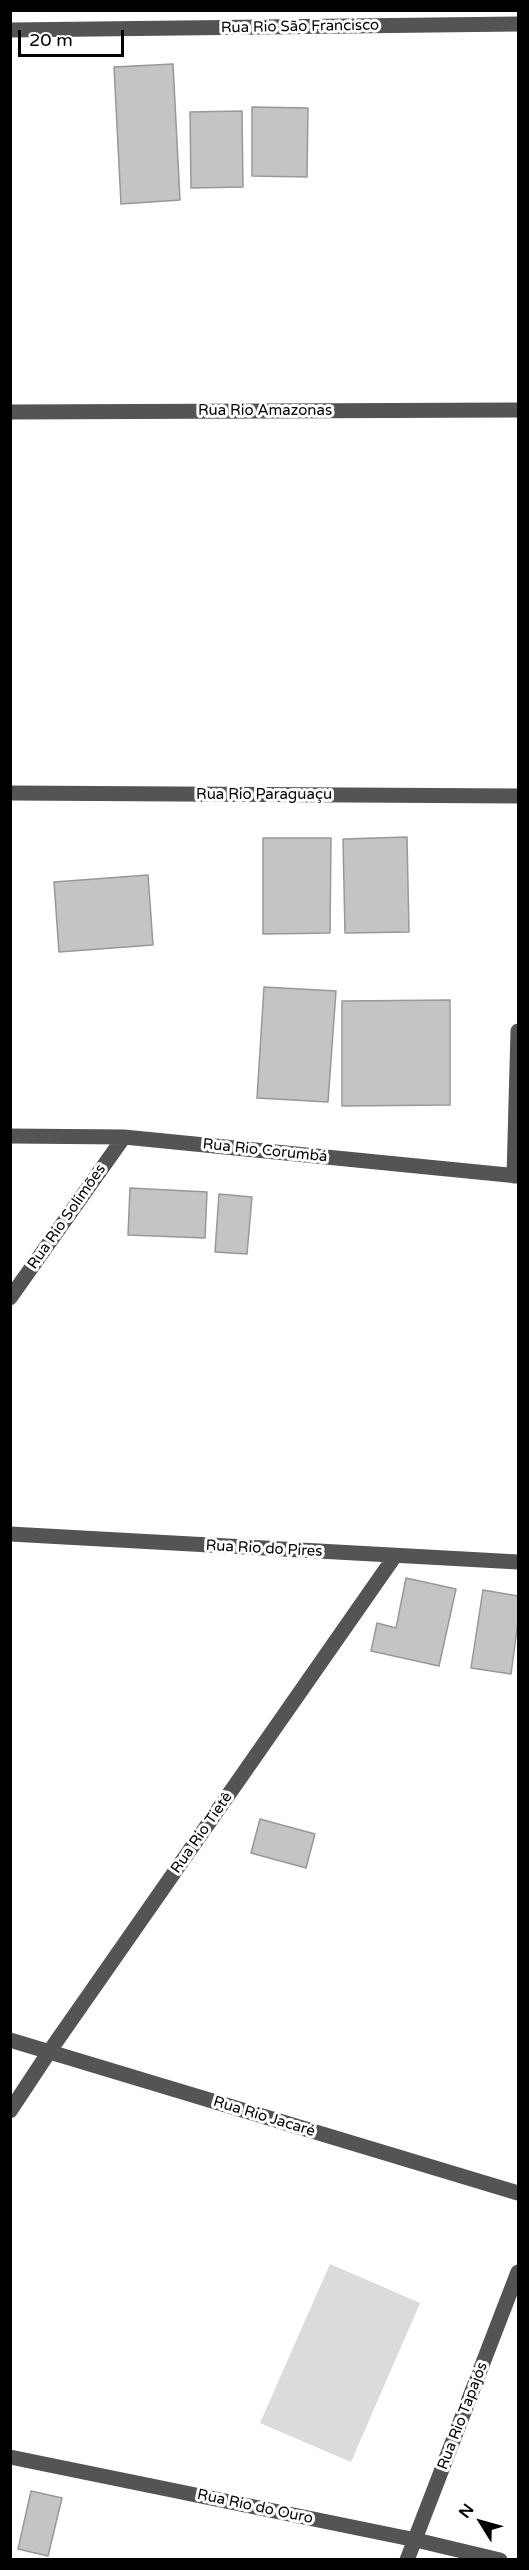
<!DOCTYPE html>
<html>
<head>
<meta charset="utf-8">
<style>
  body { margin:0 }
  #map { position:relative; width:529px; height:2570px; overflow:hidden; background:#fff; font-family:"Varela Round",sans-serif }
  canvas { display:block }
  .frame { position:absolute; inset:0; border:12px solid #000; pointer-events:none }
  .north { position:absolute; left:451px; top:2492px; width:60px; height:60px; -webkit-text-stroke:4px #fff; paint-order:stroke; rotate:307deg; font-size:16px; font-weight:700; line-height:24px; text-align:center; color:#000 }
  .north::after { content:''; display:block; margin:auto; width:21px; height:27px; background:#000; clip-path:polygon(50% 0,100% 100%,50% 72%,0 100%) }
  .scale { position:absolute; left:18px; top:30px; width:106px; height:27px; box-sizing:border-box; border:3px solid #000; border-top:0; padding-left:8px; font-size:18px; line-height:21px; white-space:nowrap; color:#000; -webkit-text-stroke:4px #fff; paint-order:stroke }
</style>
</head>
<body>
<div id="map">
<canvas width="529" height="2570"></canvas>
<div class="frame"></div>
<div class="north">N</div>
<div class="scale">20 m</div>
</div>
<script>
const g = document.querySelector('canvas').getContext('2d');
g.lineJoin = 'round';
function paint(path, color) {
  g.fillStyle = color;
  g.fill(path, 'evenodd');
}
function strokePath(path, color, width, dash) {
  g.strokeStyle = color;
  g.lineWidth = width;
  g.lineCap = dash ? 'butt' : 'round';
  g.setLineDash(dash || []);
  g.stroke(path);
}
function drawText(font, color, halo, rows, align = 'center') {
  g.font = font + ' "Varela Round",sans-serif';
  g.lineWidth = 6;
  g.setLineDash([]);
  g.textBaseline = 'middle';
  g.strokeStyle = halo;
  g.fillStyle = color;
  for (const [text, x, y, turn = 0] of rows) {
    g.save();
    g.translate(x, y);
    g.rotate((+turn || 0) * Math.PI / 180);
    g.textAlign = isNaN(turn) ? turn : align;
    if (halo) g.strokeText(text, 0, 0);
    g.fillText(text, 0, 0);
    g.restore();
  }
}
const green = new Path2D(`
  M330 2264 420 2303 351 2462 260 2423Z`);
const building = new Path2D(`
  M173 64 180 200 121 204 114 67Z
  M252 107 308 108 307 177 252 176Z
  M242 111 243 187 191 188 190 112Z
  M407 837 409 932 345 933 343 839Z
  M263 838H331L330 933 263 934Z
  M148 875 153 945 59 952 54 882Z
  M264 987 336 991 328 1102 257 1098Z
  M450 1000V1105L342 1106V1001Z
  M130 1188 207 1192 205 1238 128 1235Z
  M219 1194 252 1197 247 1254 215 1252Z
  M406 1578 456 1589 439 1666 371 1651 377 1623 396 1628Z
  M483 1590 518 1596V1622L511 1674 471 1668Z
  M260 1819 315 1834 306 1868 251 1853Z
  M31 2491 62 2498 48 2556 18 2549Z`);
const minor = new Path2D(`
  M10 30 518 24
  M10 412 518 410
  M10 793 518 796
  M10 1136 124 1137 518 1176
  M514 1176 518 1031
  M10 1298 124 1137
  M10 1534 518 1562
  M10 2040 518 2193
  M10 2111 49 2052 395 1556
  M10 2457 416 2540 500 2560
  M407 2560 518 2272`);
const streetNames = [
  ["Rua Rio São Francisco",300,27,-1],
  ["Rua Rio Amazonas",265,411],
  ["Rua Rio Paraguaçu",264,795],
  ["Rua Rio Corumbá",265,1151,6],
  ["Rua Rio Solimões",67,1217,-55],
  ["Rua Rio do Pires",264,1549,3],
  ["Rua Rio Tietê",202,1833,-55],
  ["Rua Rio Jacaré",264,2117,17],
  ["Rua Rio Tapajós",463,2416,-69],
  ["Rua Rio do Ouro",255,2507,12]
];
paint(green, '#dbdbdb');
paint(building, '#c4c4c4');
strokePath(building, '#989898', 1.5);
strokePath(minor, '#545454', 15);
drawText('15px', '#000', '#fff', streetNames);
</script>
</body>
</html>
